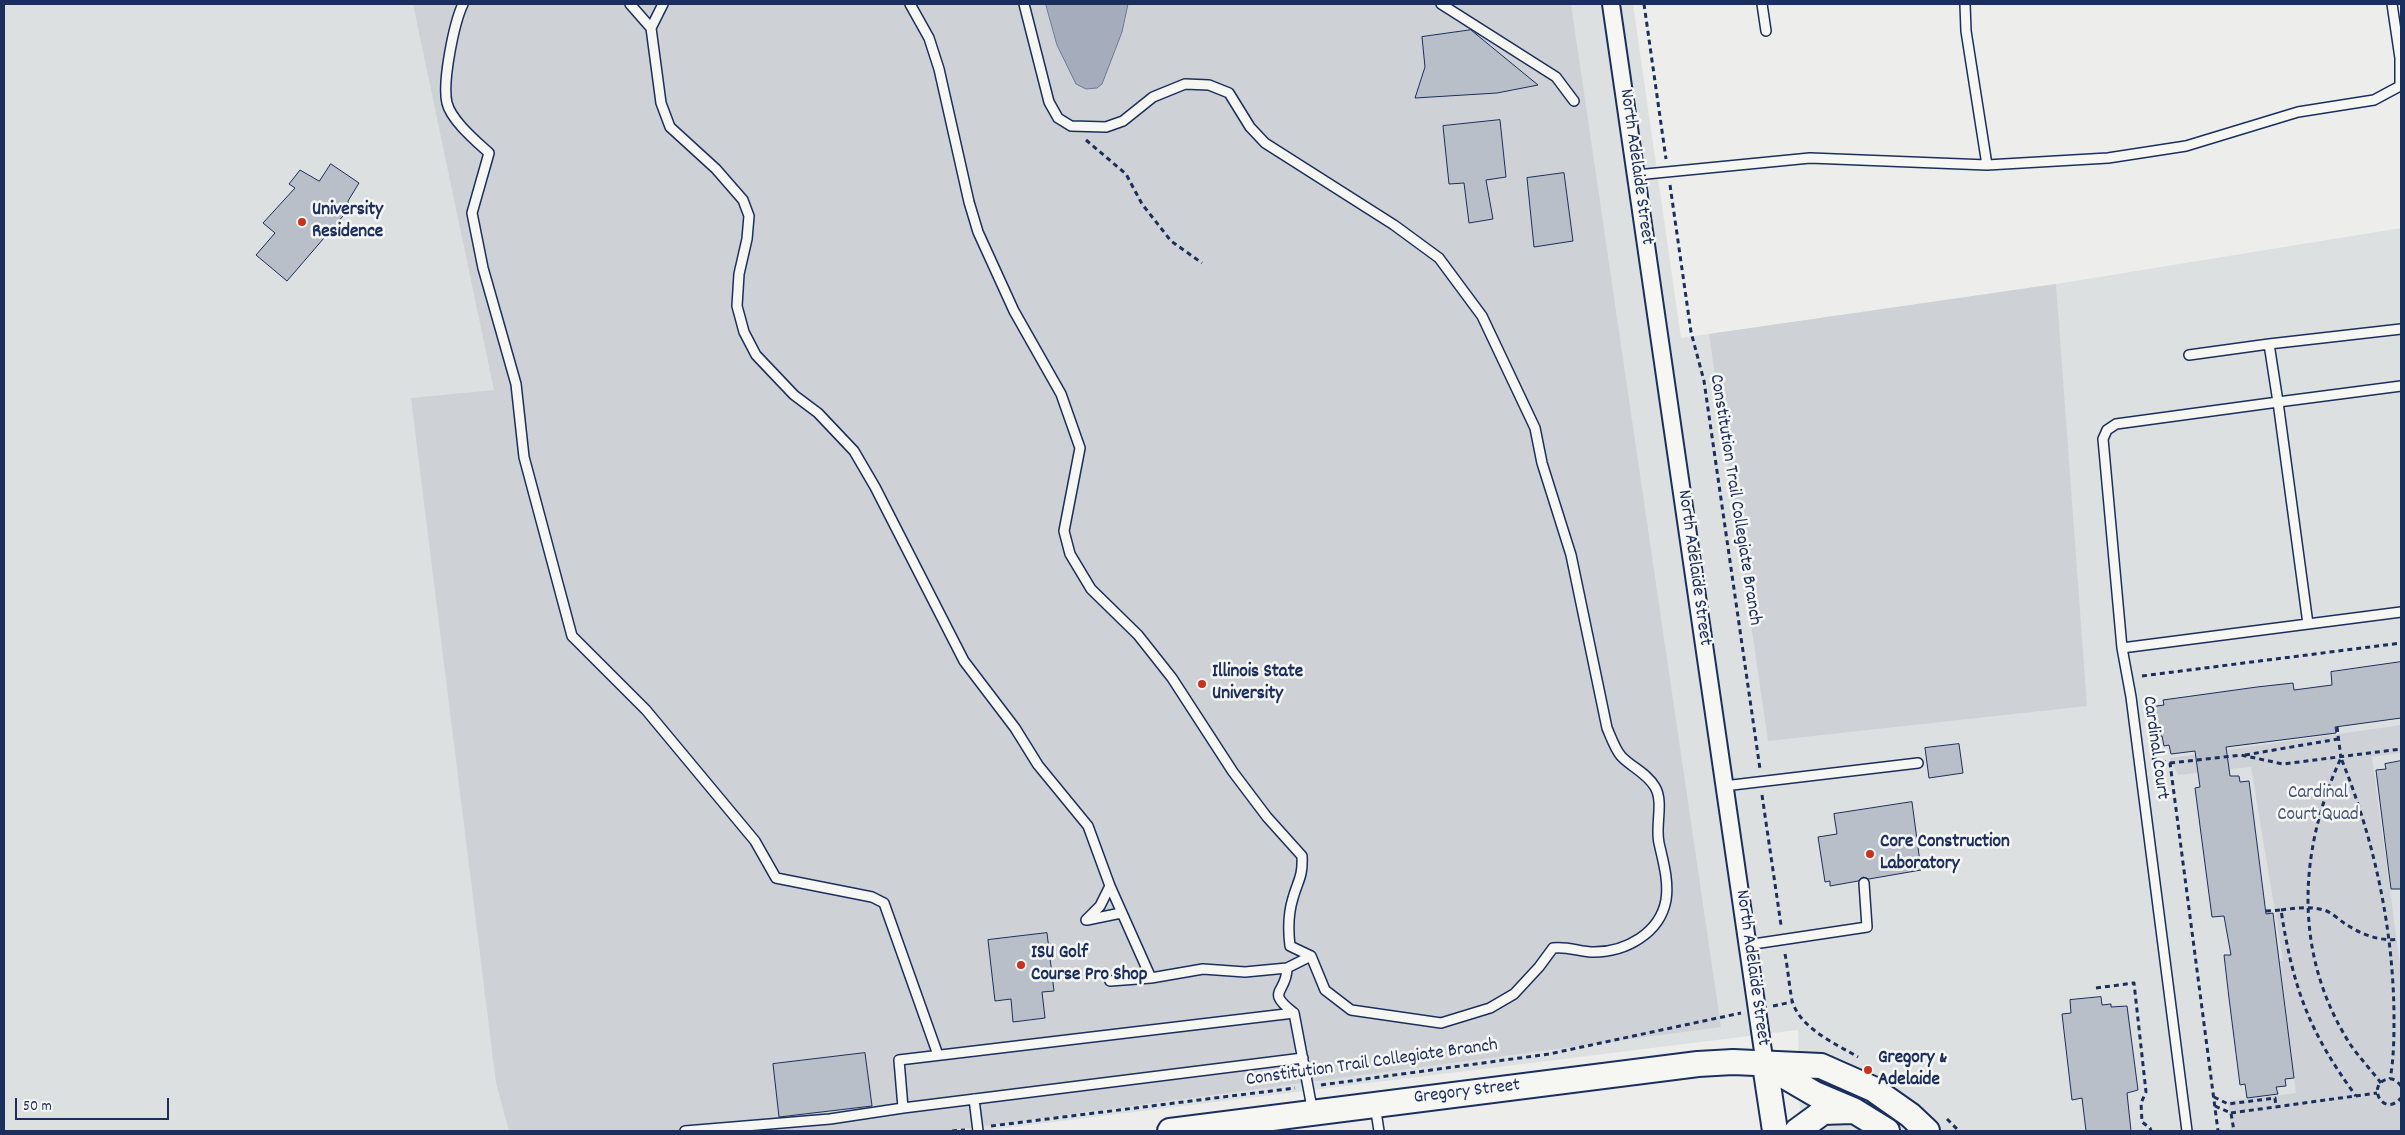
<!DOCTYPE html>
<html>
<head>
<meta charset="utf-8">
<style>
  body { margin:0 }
  #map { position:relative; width:2405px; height:1135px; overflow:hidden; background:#edeeec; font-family:Dekko,sans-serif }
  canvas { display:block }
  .frame { position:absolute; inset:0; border:5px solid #1b2f5e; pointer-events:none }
  .scale { position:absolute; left:15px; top:1098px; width:154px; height:22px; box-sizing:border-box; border:2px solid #1b2f5e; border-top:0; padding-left:6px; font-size:15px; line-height:18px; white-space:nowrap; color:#1b2f5e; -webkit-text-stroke:4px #f6f6f2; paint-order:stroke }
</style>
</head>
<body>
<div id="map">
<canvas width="2405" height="1135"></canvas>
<div class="frame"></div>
<div class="scale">50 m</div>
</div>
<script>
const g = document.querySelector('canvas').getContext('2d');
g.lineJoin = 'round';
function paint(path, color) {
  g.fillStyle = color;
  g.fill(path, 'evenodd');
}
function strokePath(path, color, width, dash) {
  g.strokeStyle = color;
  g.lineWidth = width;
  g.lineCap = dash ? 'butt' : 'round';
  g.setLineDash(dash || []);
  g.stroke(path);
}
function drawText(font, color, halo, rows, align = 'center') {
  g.font = font + ' Dekko,sans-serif';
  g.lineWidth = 5;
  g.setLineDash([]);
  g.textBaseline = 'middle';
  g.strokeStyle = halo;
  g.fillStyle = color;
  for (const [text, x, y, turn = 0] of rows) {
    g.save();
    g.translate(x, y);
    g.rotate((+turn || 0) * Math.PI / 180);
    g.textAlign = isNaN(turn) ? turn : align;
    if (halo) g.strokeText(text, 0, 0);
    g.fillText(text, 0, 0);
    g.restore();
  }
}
const built = new Path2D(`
  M4 4H1633L1681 338 2056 284 2401 228V1131H1800L1798 1030 981 1131H4Z`);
const green = new Path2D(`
  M413 4H1571L1721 1027 945 1131H509L496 1083 411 398 494 390Z
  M2056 284 2087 706 1768 741 1709 334Z
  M2401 725V753L2372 757 2401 972V1131H2231L2228 1101 2296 1093 2280 961H2283L2282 954 2251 767 2178 775 2170 758Z`);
const water = new Path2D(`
  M1046 4H1128L1122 32 1102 84 1097 88 1086 89 1076 84 1057 45Z`);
const building = new Path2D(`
  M1471 30 1538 85 1497 93 1415 98 1425 67 1422 37Z
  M1500 120 1506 177 1486 180 1493 219 1469 223 1464 183 1449 184 1443 126Z
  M331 164 359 183 348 201 349 209 287 281 256 255 275 233 263 223 295 188 289 184 300 170 319 181Z
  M1564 173 1573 241 1534 247 1527 178Z
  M2401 662V718L2335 727 2336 733 2226 747 2230 776H2239L2240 782 2249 781 2266 914 2273 913 2294 1078 2285 1079 2286 1086 2276 1087 2278 1094 2247 1098 2245 1084 2240 1085 2229 998 2224 955H2231L2224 916 2212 917 2195 788 2200 787 2195 751 2171 754 2169 745 2164 746 2162 736 2154 737 2150 707 2164 705 2163 700 2257 687 2293 683 2294 690 2332 685 2331 672Z
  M1959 744 1963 773 1929 778 1925 748Z
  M2401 761V889H2391L2376 770 2386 769 2385 764Z
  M1912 802 1921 870 1869 879 1863 877 1858 881 1830 886V881L1825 882 1818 837 1837 834 1834 814Z
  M1047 933 1054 991 1042 992 1045 1018 1013 1022 1011 999 995 1001 988 940Z
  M2101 997 2102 1005 2111 1004V1007L2127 1006 2138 1090 2127 1093 2131 1131H2086L2082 1098 2072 1100 2062 1014 2071 1013 2070 1000Z
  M865 1053 872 1106 779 1117 773 1064Z`);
const path = new Path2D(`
  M1644 4 1666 159
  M1086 140 1126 174 1142 204 1171 241 1202 263
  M1670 185 1691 332 1704 381 1760 769
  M2142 676 2401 643
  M2337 727 2341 758
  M2245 755 2338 739
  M2152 758 2170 763 2218 1131
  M2170 763 2241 755 2283 764 2401 749
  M1762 795 1781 925
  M2281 910C2297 908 2309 906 2324 910 2331 912 2338 919 2344 923 2360 934 2380 942 2399 939
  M2266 911 2281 910C2293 988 2309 1032 2356 1096
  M1785 954C1788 969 1789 985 1792 1000 1799 1028 1836 1044 1858 1057
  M2096 988 2134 983 2146 1092 2141 1103 2142 1122 2150 1128 2151 1131
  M1773 1006 1792 1002
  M2381 1083C2371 1070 2359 1057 2350 1044 2293 954 2298 851 2341 758 2374 839 2393 927 2394 1014 2394 1035 2394 1059 2390 1079
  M1321 1085 1549 1054 1741 1013
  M2401 1086C2398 1082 2394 1078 2388 1079 2366 1083 2382 1119 2401 1098
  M2214 1097 2228 1104 2275 1098 2276 1107
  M2215 1106 2231 1113 2234 1131
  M2231 1113 2377 1093
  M1947 1119 1959 1131
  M991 1126 1295 1088
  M952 1131 965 1130`);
const lane = new Path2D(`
  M463 4C454 23 442 82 447 103 451 120 476 141 489 153L472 213 483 268 516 384 524 457 572 636 646 710 755 841 776 878 872 897 884 903 938 1055
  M630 4 651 28 661 103 670 127 716 169 743 200 749 216 747 239 739 274 737 306 744 332 756 355 794 395 818 413 854 451 875 487 964 661 1015 728 1038 765 1088 826 1110 886 1151 978
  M910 4 929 38 939 69 969 202 978 232 1014 311 1061 394 1080 448 1064 531 1070 554 1091 589 1138 635 1172 678 1233 772 1267 817 1302 856C1303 877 1298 880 1293 898 1288 914 1288 930 1290 946L1311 956
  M1024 4 1049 102 1058 118 1071 126 1106 127 1123 121 1153 97 1185 84 1209 85 1229 93 1250 127 1265 143 1394 225 1439 258 1482 316 1535 428 1542 463 1571 555 1607 728C1611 737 1615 749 1621 756 1631 767 1647 773 1655 787 1664 802 1655 826 1659 843 1663 861 1669 881 1666 900 1660 933 1626 952 1594 952 1580 952 1568 946 1553 948L1539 967 1514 994 1490 1008 1441 1023 1351 1010 1325 990 1311 956 1287 968 1245 972 1203 969 1151 978 1110 981
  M1441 4 1556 77 1574 101
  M1762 4 1766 31
  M1965 4 1966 31 1987 165
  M651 28 663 4
  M1636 175 1810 158 1987 165 2108 158 2186 146 2298 112 2374 100 2400 86V58L2392 4
  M2189 355 2269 344
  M2308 624 2278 402 2401 386
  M2122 648 2103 439 2107 430 2116 424 2278 402 2269 344 2401 329
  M1724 786 1918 763
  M1086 920 1100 906 1110 886
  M1087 920 1121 913
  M1747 945 1867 927 1864 883
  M1287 968C1287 994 1264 990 1294 1013
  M1303 1058 903 1108 899 1060 1294 1013 1313 1113
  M974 1099 978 1131
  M1375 1105 1379 1131
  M685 1131 830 1119 903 1108
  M2187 1131 2131 697 2122 648 2401 612`);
const street = new Path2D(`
  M1611 4 1765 1065`);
const secondary = new Path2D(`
  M1765 1065 1775 1131
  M1767 1066 1815 1094 1853 1110 1887 1131
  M1170 1131 1698 1064 1733 1062 1821 1066 1873 1089 1910 1115 1927 1131
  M1797 1131 1823 1112 1851 1111`);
const markers = [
  [302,222,5,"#c8321e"],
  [1202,684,5,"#c8321e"],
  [1870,854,5,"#c8321e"],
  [1021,965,5,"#c8321e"],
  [1868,1070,5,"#c8321e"]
];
const streetNames = [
  ["North Adelaide Street",1635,167,82],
  ["Constitution Trail Collegiate Branch",1734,500,81],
  ["North Adelaide Street",1693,568,82],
  ["Cardinal Court",2154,748,82],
  ["North Adelaide Street",1751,968,82],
  ["Constitution Trail Collegiate Branch",1372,1064,-8],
  ["Gregory Street",1467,1093,-7]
];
const poiNames = [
  ["University",312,211],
  ["Residence",312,233],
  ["Illinois State",1212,673],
  ["University",1212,695],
  ["Core Construction",1880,843],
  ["Laboratory",1880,865],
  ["ISU Golf",1031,954],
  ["Course Pro Shop",1031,976],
  ["Gregory &",1878,1059],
  ["Adelaide",1878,1081]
];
const parkNames = [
  ["Cardinal",2318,794],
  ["Court Quad",2318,816]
];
paint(built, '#dde0e1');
paint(green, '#ced2d7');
paint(water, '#a5acbc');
strokePath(water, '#6e7a96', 1);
paint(building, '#b9bfc8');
strokePath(building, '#1b2f5e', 1);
strokePath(lane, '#1b2f5e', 12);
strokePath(street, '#1b2f5e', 20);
strokePath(secondary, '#1b2f5e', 28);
strokePath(path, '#1b2f5e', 3, [5, 4]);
strokePath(lane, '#f6f6f2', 9);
strokePath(street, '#f6f6f2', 16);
strokePath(secondary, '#f6f6f2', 24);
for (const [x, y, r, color] of markers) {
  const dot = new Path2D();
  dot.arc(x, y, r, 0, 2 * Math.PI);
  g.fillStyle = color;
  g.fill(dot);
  strokePath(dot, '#f6f6f2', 2);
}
drawText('19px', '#1b2f5e', '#f6f6f2', streetNames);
drawText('bold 19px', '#1b2f5e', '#f6f6f2', poiNames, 'left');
drawText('19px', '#48587c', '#f6f6f2', parkNames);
</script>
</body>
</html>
